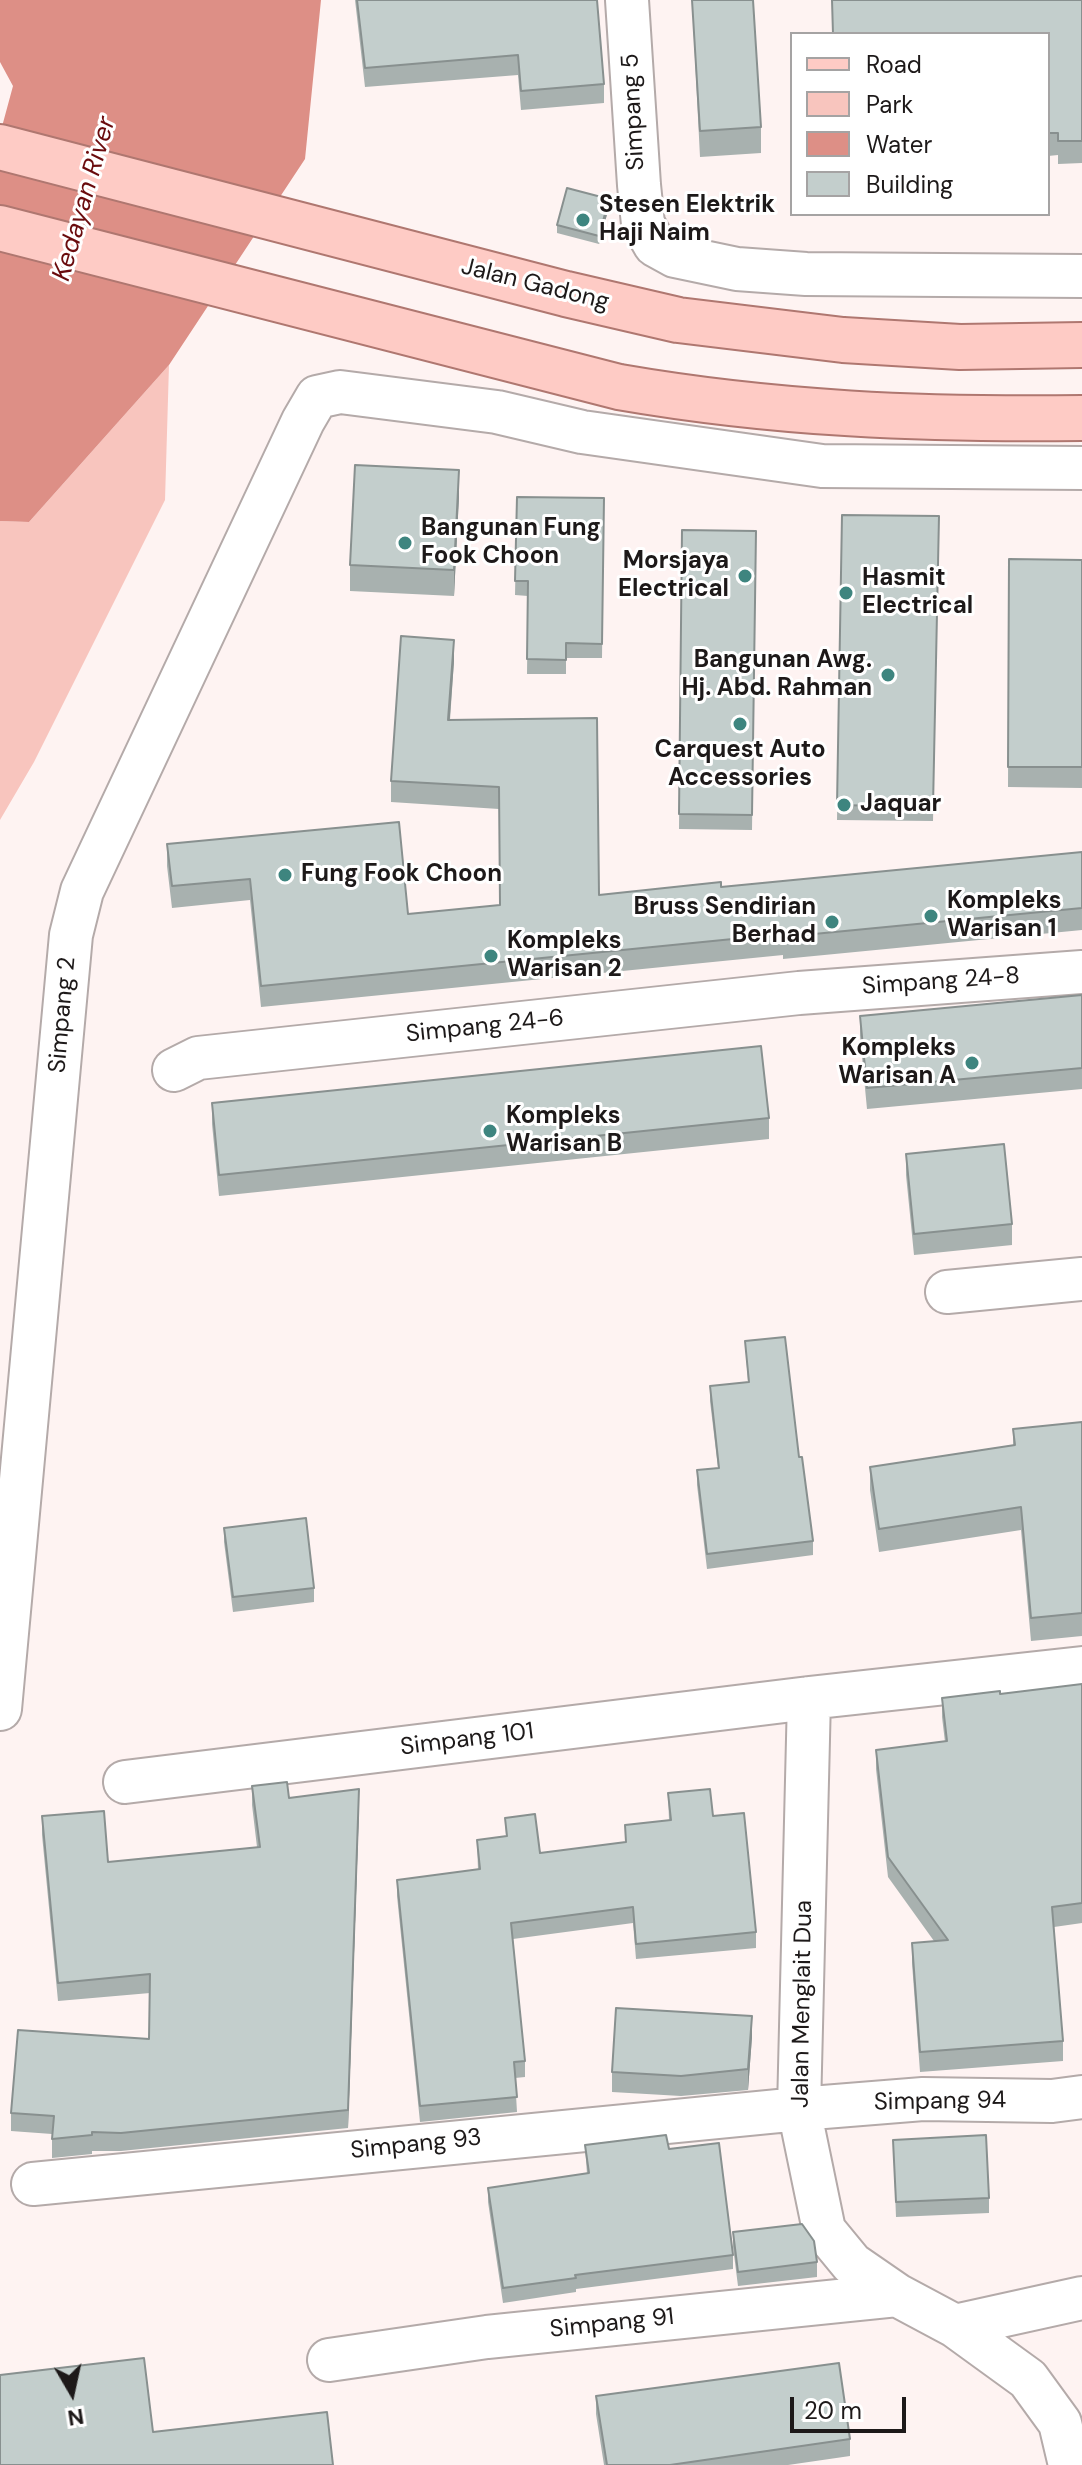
<!DOCTYPE html>
<html>
<head>
<meta charset="utf-8">
<style>
  body { margin:0 }
  #map { position:relative; width:1082px; height:2465px; overflow:hidden; background:#fef3f2; font-family:"DM Sans",sans-serif }
  canvas { display:block }
  .legend { position:absolute; left:790px; top:32px; width:260px; height:184px; box-sizing:border-box; background:#fff; border:2px solid #a5a3a3; margin:0; padding:10px 14px; list-style:none; font-size:24px; color:#1d1919 }
  .legend li { display:flex; align-items:center; gap:16px; height:40px }
  .legend b { width:40px; border:2px solid #a5a3a3 }
  .north { position:absolute; left:32px; top:2353px; width:80px; height:80px; -webkit-text-stroke:6px #fff; paint-order:stroke; rotate:171deg; font-size:22px; font-weight:700; line-height:32px; text-align:center; color:#1d1919 }
  .north::after { content:''; display:block; margin:auto; width:28px; height:36px; background:#1d1919; clip-path:polygon(50% 0,100% 100%,50% 72%,0 100%) }
  .scale { position:absolute; left:790px; top:2397px; width:116px; height:36px; box-sizing:border-box; border:4px solid #1d1919; border-top:0; padding-left:10px; font-size:24px; line-height:28px; white-space:nowrap; color:#1d1919; -webkit-text-stroke:6px #fff; paint-order:stroke }
</style>
</head>
<body>
<div id="map">
<canvas width="1082" height="2465"></canvas>
<ul class="legend">
<li><b style="height:10px;background:#fecbc5"></b>Road</li>
<li><b style="height:22px;background:#f8c5be"></b>Park</li>
<li><b style="height:22px;background:#dd8f86"></b>Water</li>
<li><b style="height:22px;background:#c3cecc"></b>Building</li>
</ul>
<div class="north">N</div>
<div class="scale">20 m</div>
</div>
<script>
const g = document.querySelector('canvas').getContext('2d');
g.lineJoin = 'round';
function paint(path, color) {
  g.fillStyle = color;
  g.fill(path, 'evenodd');
}
function strokePath(path, color, width, dash) {
  g.strokeStyle = color;
  g.lineWidth = width;
  g.lineCap = dash ? 'butt' : 'round';
  g.setLineDash(dash || []);
  g.stroke(path);
}
function drawText(font, color, halo, rows, align = 'center') {
  g.font = font + ' "DM Sans",sans-serif';
  g.lineWidth = 6;
  g.setLineDash([]);
  g.textBaseline = 'middle';
  g.strokeStyle = halo;
  g.fillStyle = color;
  for (const [text, x, y, turn = 0] of rows) {
    g.save();
    g.translate(x, y);
    g.rotate((+turn || 0) * Math.PI / 180);
    g.textAlign = isNaN(turn) ? turn : align;
    if (halo) g.strokeText(text, 0, 0);
    g.fillText(text, 0, 0);
    g.restore();
  }
}
const green = new Path2D(`
  M169 365 165 500 34 762 0 820V521L29 522Z`);
const water = new Path2D(`
  M0 0H321L305 159 169 365 29 522 0 521V134L13 86 0 62Z`);
const minor = new Path2D(`
  M627 0 639 185 643 224 655 245 675 256 737 269 806 274 1082 276
  M174 1070 198 1058 799 993 1082 972
  M947 1292 1082 1279
  M809 1698 799 2109 824 2230 852 2264 897 2295 955 2326 1028 2379 1060 2423 1070 2465
  M0 1709 71 935 82 891 303 421 317 397 340 392 497 412 582 432 822 466 1082 468
  M125 1782 809 1698 1082 1668
  M33 2184 799 2109 923 2099 1052 2101 1082 2097
  M955 2326 1082 2298
  M329 2360 487 2337 897 2295`);
const primary = new Path2D(`
  M0 147 566 294 678 320 843 340 960 347 1082 345
  M0 228 619 387C775 414 924 420 1082 418`);
const wall = new Path2D(`
  M355 0H597L604 84V103L521 110 518 75 365 87Z
  M692 0 761 127V153L700 157Z
  M1082 0V163L1058 164V155L1048 156V34Z
  M609 207 599 244 557 233V225Z
  M459 496 454 596 350 591V565Z
  M517 497 604 498 602 658H566V674H527L528 596 515 595Z
  M842 515 939 516 933 821 837 820Z
  M682 530 756 531 752 830 679 829Z
  M1009 559 1082 560V788L1008 787Z
  M454 661 450 720 599 895 721 887 1082 852V930L783 959V955L261 1007 250 900 172 908 167 866V844L408 914 500 905 499 809 391 802V781Z
  M1082 995V1089L867 1109 860 1036V1016Z
  M212 1103 769 1118V1139L219 1196 212 1124Z
  M906 1154 1012 1224V1245L914 1255 906 1175Z
  M745 1341 799 1457 813 1541V1555L707 1569 697 1485V1470L718 1468 710 1401V1386L748 1382Z
  M1082 1422V1636L1031 1641 1021 1530 879 1552 870 1490V1467L1013 1445V1429Z
  M224 1528 314 1588V1602L233 1612 224 1542Z
  M1082 1684V1923L1054 1927 1063 2041V2061L920 2072 912 1963V1943L934 1941 888 1877 876 1769V1750L945 1742 942 1717V1698L1000 1694Z
  M252 1786 289 1798 359 1808 348 2128 121 2151H92V2154L52 2158V2134L11 2131V2113L149 2039 150 1993 58 2001 42 1835V1816L108 1862 257 1847 252 1805Z
  M668 1793 713 1816 756 1932V1948L636 1959 633 1923 513 1939 525 2061V2077L515 2078 517 2112 420 2122 397 1896V1880L478 1870 477 1840 506 1836 505 1818 540 1853 625 1842V1825L669 1820Z
  M752 2037 748 2090 681 2096 612 2092V2072Z
  M893 2140 989 2198V2213L896 2217Z
  M585 2145 669 2149 733 2255V2269L576 2289V2292L503 2303 488 2202V2188L587 2174Z
  M733 2232 817 2262V2277L738 2286 733 2247Z
  M596 2396 850 2439V2456L788 2465H604L596 2414Z`);
const shadedWall = new Path2D(`
  M609 199V207L599 244V236Z
  M459 470V496L454 596V570Z
  M454 640V661L448 742V720Z
  M359 1789V1808L348 2128V2110Z
  M752 2016V2037L748 2090V2069Z`);
const building = new Path2D(`
  M357 0H597L604 84 521 91 518 55 365 68Z
  M692 0H753L761 127 700 131Z
  M832 0H1082V141H1058V133H1048V34H833Z
  M567 188 609 199 599 236 557 225Z
  M355 465 459 470 454 570 350 565Z
  M517 497 604 498 602 644 566 643V660L527 659 528 581H515Z
  M842 515 939 516 933 807 837 805Z
  M682 530 756 531 752 815 679 814Z
  M1009 559 1082 560V767H1008Z
  M401 636 454 640 448 720 597 718 599 895 721 882V887L1082 852V908L783 937V934L261 986 250 879 172 886 167 844 399 822 408 914 500 905 499 787 391 781Z
  M1082 995V1068L867 1088 860 1016Z
  M761 1046 769 1118 219 1175 212 1103Z
  M1004 1144 1012 1224 914 1234 906 1154Z
  M785 1337 799 1457H802L813 1541 707 1554 697 1470 719 1468 710 1386 749 1382 745 1341Z
  M1082 1422V1613L1031 1618 1021 1507 879 1529 870 1467 1015 1445 1013 1429Z
  M306 1518 314 1588 233 1597 224 1528Z
  M1082 1684V1903L1052 1907 1063 2041 920 2052 912 1943 948 1940 888 1857 876 1750 947 1741 942 1698 1000 1691V1694Z
  M287 1782 289 1798 359 1789 348 2110 121 2133 92 2132V2135L52 2139 54 2116 11 2113 18 2030 149 2039 150 1974 58 1983 42 1816 104 1811 108 1862 260 1847 252 1786Z
  M710 1789 713 1816 744 1813 756 1932 636 1944 633 1907 511 1923 525 2061 514 2062 517 2097 420 2106 397 1880 480 1869 477 1840 507 1836 505 1818 535 1814 540 1853 626 1842 625 1825 671 1820 668 1793Z
  M616 2008 752 2016 748 2069 681 2076 612 2072Z
  M666 2135 669 2149 719 2143 733 2255 575 2275 576 2278 503 2288 488 2188 589 2173 585 2145Z
  M986 2135 989 2198 896 2202 893 2140Z
  M802 2224 814 2241 817 2262 738 2272 733 2232Z
  M144 2358 153 2432 327 2412 333 2465H0V2375Z
  M839 2363 850 2439 670 2465H607L596 2396Z`);
const markers = [
  [583,220,8,"#3e857f"],
  [405,543,8,"#3e857f"],
  [745,576,8,"#3e857f"],
  [846,593,8,"#3e857f"],
  [888,675,8,"#3e857f"],
  [740,724,8,"#3e857f"],
  [844,805,8,"#3e857f"],
  [285,875,8,"#3e857f"],
  [931,916,8,"#3e857f"],
  [832,922,8,"#3e857f"],
  [491,956,8,"#3e857f"],
  [972,1063,8,"#3e857f"],
  [490,1131,8,"#3e857f"]
];
const streetNames = [
  ["Simpang 5",634,112,-93],
  ["Jalan Gadong",535,285,14],
  ["Simpang 24-8",941,982,-4],
  ["Simpang 2",63,1015,-85],
  ["Simpang 24-6",485,1027,-6],
  ["Simpang 101",467,1740,-7],
  ["Jalan Menglait Dua",803,2004,-89],
  ["Simpang 94",940,2102,-1],
  ["Simpang 93",416,2145,-6],
  ["Simpang 91",612,2324,-6]
];
const poiNames = [
  ["Stesen Elektrik",599,206],
  ["Haji Naim",599,234],
  ["Bangunan Fung",421,529],
  ["Fook Choon",421,557],
  ["Morsjaya",729,562,"right"],
  ["Electrical",729,590,"right"],
  ["Hasmit",862,579],
  ["Electrical",862,607],
  ["Bangunan Awg.",872,661,"right"],
  ["Hj. Abd. Rahman",872,689,"right"],
  ["Carquest Auto",740,751,"center"],
  ["Accessories",740,779,"center"],
  ["Jaquar",860,805],
  ["Fung Fook Choon",301,875],
  ["Kompleks",947,902],
  ["Warisan 1",947,930],
  ["Bruss Sendirian",816,908,"right"],
  ["Berhad",816,936,"right"],
  ["Kompleks",507,942],
  ["Warisan 2",507,970],
  ["Kompleks",956,1049,"right"],
  ["Warisan A",956,1077,"right"],
  ["Kompleks",506,1117],
  ["Warisan B",506,1145]
];
const waterNames = [
  ["Kedayan River",85,199,-74]
];
paint(green, '#f8c5be');
paint(water, '#dd8f86');
strokePath(minor, '#b4aaa9', 46);
strokePath(primary, '#af7770', 48);
strokePath(minor, '#fff', 42);
strokePath(primary, '#fecbc5', 44);
paint(wall, '#a8b1af');
paint(shadedWall, '#88908f');
paint(building, '#c3cecc');
strokePath(building, '#88908f', 2);
for (const [x, y, r, color] of markers) {
  const dot = new Path2D();
  dot.arc(x, y, r, 0, 2 * Math.PI);
  g.fillStyle = color;
  g.fill(dot);
  strokePath(dot, '#fff', 3);
}
drawText('24px', '#1d1919', '#fff', streetNames);
drawText('bold 24px', '#1d1919', '#fff', poiNames, 'left');
drawText('italic 26px', '#6a0b0d', '#fff', waterNames);
</script>
</body>
</html>
